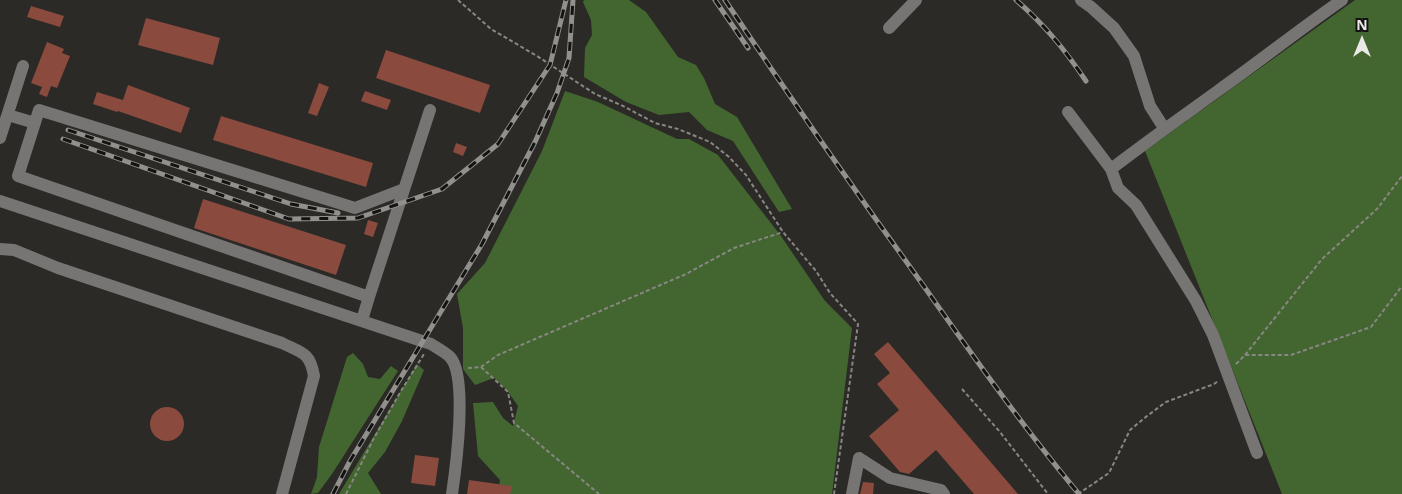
<!DOCTYPE html>
<html>
<head>
<meta charset="utf-8">
<style>
  body { margin:0 }
  #map { position:relative; width:1402px; height:494px; overflow:hidden; background:#2b2a26; font-family:"Open Sans",sans-serif }
  canvas { display:block }
  .north { position:absolute; left:1337px; top:15px; width:50px; height:50px; -webkit-text-stroke:4px #131311; paint-order:stroke; rotate:0deg; font-size:14px; font-weight:700; line-height:20px; text-align:center; color:#eae9e6 }
  .north::after { content:''; display:block; margin:auto; width:18px; height:22px; background:#eae9e6; clip-path:polygon(50% 0,100% 100%,50% 72%,0 100%) }
</style>
</head>
<body>
<div id="map">
<canvas width="1402" height="494"></canvas>
<div class="north">N</div>
</div>
<script>
const g = document.querySelector('canvas').getContext('2d');
g.lineJoin = 'round';
function paint(path, color) {
  g.fillStyle = color;
  g.fill(path, 'evenodd');
}
function strokePath(path, color, width, dash) {
  g.strokeStyle = color;
  g.lineWidth = width;
  g.lineCap = dash ? 'butt' : 'round';
  g.setLineDash(dash || []);
  g.stroke(path);
}
const forest = new Path2D(`
  M584 0H629L646 12 678 57 696 65 704 78 715 104 737 117 792 209 779 212 733 141 707 130 689 112 659 115 626 102 584 77 585 48 592 35 591 20 583 2Z
  M1355 0H1402V494H1282L1145 151Z
  M565 91 598 102 677 139H689L718 155 781 236 825 301 852 328 832 494H498L500 480 478 456 473 403 493 402 503 418 513 426 518 406 506 389 494 378 475 385 463 369V328L457 294 485 263 542 151Z
  M353 353 363 364 368 377 380 379 391 366 398 371 332 474 318 493 311 494 317 477 319 447 347 357Z
  M417 364 424 370 402 421 385 452 368 473 381 494H339Z`);
const building = new Path2D(`
  M31 6 64 16 60 27 27 17Z
  M146 18 220 38 213 65 138 45Z
  M47 42 64 49 62 53 70 56 57 88 51 86 47 97 39 94 42 87 31 83Z
  M386 50 490 85 480 113 376 78Z
  M319 83 329 87 317 116 308 113Z
  M128 85 190 108 181 133 118 111 117 112 93 104 97 92 123 100Z
  M365 91 391 100 387 110 361 101Z
  M221 116 373 163 366 187 213 140Z
  M456 143 467 147 463 156 453 152Z
  M203 199 346 245 336 275 194 228Z
  M368 220 378 223 373 237 364 234Z
  M888 342 1018 494H974L936 450 909 474 900 472 869 436 899 410 877 384 890 373 874 354Z
  M150 424a17 17 0 1 1 34 0a17 17 0 1 1-34 0Z
  M415 455 439 458 435 486 411 483Z
  M469 480 512 486 510 494H467Z
  M863 482 874 483 873 494H860Z`);
const path = new Path2D(`
  M458 0 491 29 537 56 595 94 621 105 655 123 678 129 710 142 729 157 746 175 783 232 816 271 830 293 858 324 834 494
  M1245 355 1322 259 1377 209 1402 176
  M1236 364 1245 355H1291L1371 327 1402 286
  M481 367 508 392 514 423 599 494
  M468 368 481 367 498 355 686 274 734 248 783 232
  M962 389 1000 432 1048 494
  M346 494 374 438 401 391 424 354
  M1078 494 1109 473 1130 430 1147 416 1166 402 1214 384 1218 381`);
const minor = new Path2D(`
  M1081 0 1091 7 1114 28 1134 56 1150 106 1164 128
  M889 28 916 0
  M1068 112 1111 169 1118 188 1136 205 1196 301 1213 335 1257 453
  M8 115 35 123
  M0 138 23 66
  M1111 169C1146 142 1183 116 1219 90 1260 61 1300 29 1342 0
  M404 189 355 208 39 110 18 176 369 297 430 110
  M0 201 431 344C437 348 445 352 450 357 468 376 456 467 452 494
  M0 249 14 250 58 268 282 343C302 353 310 352 314 376L282 494
  M362 320 369 297
  M852 494 859 458 890 478 941 490 944 494`);
const rail = new Path2D(`
  M715 0 748 48
  M725 0C789 96 855 191 923 285 973 356 1023 427 1079 494
  M1016 0C1045 25 1065 50 1086 81
  M68 130 291 204 338 213
  M63 139 289 219 358 218 442 189 498 144 550 65 566 0
  M333 494 350 461 482 244 535 142 557 93 569 58 573 0`);
paint(forest, '#436630');
paint(building, '#8a4a3e');
strokePath(path, '#888783', 2, [4, 2.5]);
strokePath(minor, '#777573', 12);
strokePath(rail, '#91908d', 5);
strokePath(rail, '#131311', 3, [9]);
</script>
</body>
</html>
